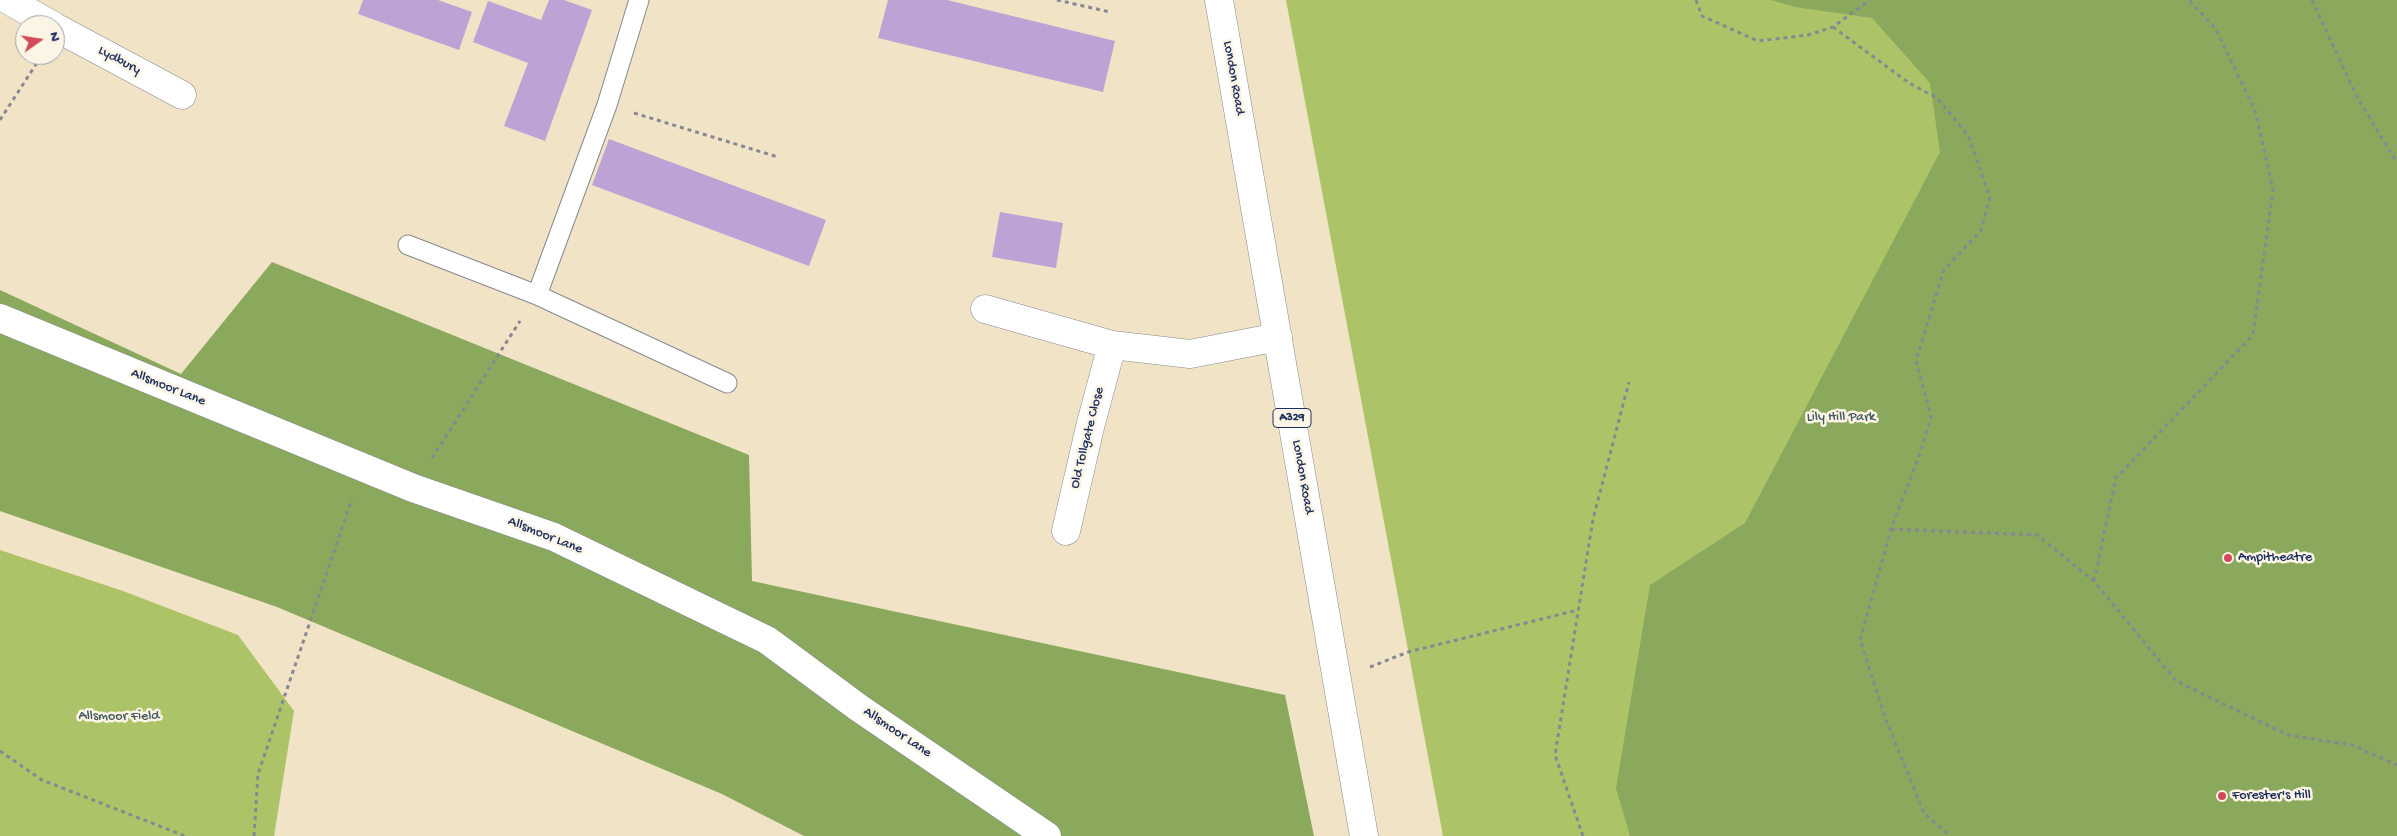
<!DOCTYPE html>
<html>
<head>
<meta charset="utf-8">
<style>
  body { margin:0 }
  #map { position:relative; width:2397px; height:836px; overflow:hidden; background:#f1e3c5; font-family:"Gochi Hand",sans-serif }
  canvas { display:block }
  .north { position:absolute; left:15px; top:15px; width:50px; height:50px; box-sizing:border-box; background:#fcf5e5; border:1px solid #a2a6af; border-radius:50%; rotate:77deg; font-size:14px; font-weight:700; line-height:20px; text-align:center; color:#1b2f5e }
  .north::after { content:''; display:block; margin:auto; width:18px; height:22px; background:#d1495b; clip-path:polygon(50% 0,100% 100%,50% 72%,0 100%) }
</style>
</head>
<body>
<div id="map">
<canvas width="2397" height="836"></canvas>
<div class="north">N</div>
</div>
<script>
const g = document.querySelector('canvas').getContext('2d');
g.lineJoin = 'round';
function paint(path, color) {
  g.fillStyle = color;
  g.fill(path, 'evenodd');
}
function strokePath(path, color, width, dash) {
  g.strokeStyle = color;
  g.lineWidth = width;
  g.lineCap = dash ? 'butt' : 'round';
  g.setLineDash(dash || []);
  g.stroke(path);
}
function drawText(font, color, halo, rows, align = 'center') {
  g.font = font + ' "Gochi Hand",sans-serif';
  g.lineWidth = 5;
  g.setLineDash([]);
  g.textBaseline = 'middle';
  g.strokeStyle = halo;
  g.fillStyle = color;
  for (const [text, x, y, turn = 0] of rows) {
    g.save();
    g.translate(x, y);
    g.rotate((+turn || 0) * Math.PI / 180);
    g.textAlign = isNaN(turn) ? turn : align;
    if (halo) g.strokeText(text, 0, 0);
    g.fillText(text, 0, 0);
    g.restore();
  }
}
const green = new Path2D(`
  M1286 0H2397V836H1443Z
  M0 550 123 591 238 635 294 711 274 836H0Z`);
const forest = new Path2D(`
  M1771 0H2397V836H1630L1616 788 1650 585 1745 523 1940 152 1930 83 1872 18 1795 7Z
  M272 262 749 455 752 581 1285 695 1314 836H804L722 794 277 607 0 511V290L181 374Z`);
const building = new Path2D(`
  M363 0H438L472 12 459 50 358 14Z
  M549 0H564L592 10 545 141 504 126 528 63 473 42 488 1 541 20Z
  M888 0H947L1115 41 1103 92 878 38Z
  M609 139 826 220 809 266 592 185Z
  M1000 212 1063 223 1056 268 992 257Z`);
const path = new Path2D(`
  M1057 0 1110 12
  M1696 0 1702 16 1758 41 1808 35 1833 27 1870 0
  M2312 0 2357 97 2397 163
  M1833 27 1909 83 1937 98 1968 135 1990 198 1981 230 1944 270 1916 360 1931 417 1918 459 1891 529 1860 640 1886 720 1924 813 1950 836
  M634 113 778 157
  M0 120 40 58
  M432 458 520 321
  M1891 529 2037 535 2094 581 2176 681 2288 735 2352 745 2397 765
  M2094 581 2116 478 2253 335 2273 190 2255 110 2215 28 2189 0
  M1370 667 1408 652 1578 610
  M0 751 42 780 185 836
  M254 836 258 774 352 499
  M1583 836 1555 755 1593 519 1629 382`);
const service = new Path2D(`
  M408 245 537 295 727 383
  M537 295 607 105 639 0`);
const pedestrian = new Path2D(`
  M0 318 413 488 554 537 767 640 859 708 1047 836`);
const minor = new Path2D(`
  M8 0 52 25
  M55 27 182 95
  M985 309 1112 345 1190 354 1278 337
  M1066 531 1090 427 1112 345`);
const primary = new Path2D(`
  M1219 0 1364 836`);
const markers = [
  [2228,558,5,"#d1495b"],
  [2222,796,5,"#d1495b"]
];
const shields = [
  [1292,418,38]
];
const shieldNames = [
  ["A329",1292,418]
];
const streetNames = [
  ["Lydbury",119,61,28],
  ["London Road",1233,78,80],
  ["Allsmoor Lane",168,388,22],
  ["Old Tollgate Close",1088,438,-76],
  ["London Road",1302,477,80],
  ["Allsmoor Lane",545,536,22],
  ["Allsmoor Lane",897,733,34]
];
const parkNames = [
  ["Lily Hill Park",1841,418],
  ["Allsmoor Field",119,717]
];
const poiNames = [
  ["Ampitheatre",2238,558],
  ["Forester's Hill",2232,796]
];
paint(green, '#adc368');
paint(forest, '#8aa95c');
paint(building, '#bda3d5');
strokePath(service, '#868992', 21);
strokePath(pedestrian, '#868992', 29);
strokePath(minor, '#868992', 29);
strokePath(primary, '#868992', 29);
strokePath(path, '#868992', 3, [4, 4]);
strokePath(service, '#fff', 19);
strokePath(pedestrian, '#fff', 28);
strokePath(minor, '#fff', 28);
strokePath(primary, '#fff', 28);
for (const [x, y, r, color] of markers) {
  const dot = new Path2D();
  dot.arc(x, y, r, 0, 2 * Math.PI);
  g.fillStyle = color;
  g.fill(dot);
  strokePath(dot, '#fcf5e5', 2);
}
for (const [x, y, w] of shields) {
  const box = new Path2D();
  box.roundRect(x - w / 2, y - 9.5, w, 19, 4);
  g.fillStyle = '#fcf5e5';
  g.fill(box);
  strokePath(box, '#1b2f5e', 1);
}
drawText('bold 12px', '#1b2f5e', null, shieldNames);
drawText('14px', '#1b2f5e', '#fcf5e5', streetNames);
drawText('14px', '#475b61', '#fcf5e5', parkNames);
drawText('14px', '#1b2f5e', '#fcf5e5', poiNames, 'left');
</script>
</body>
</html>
